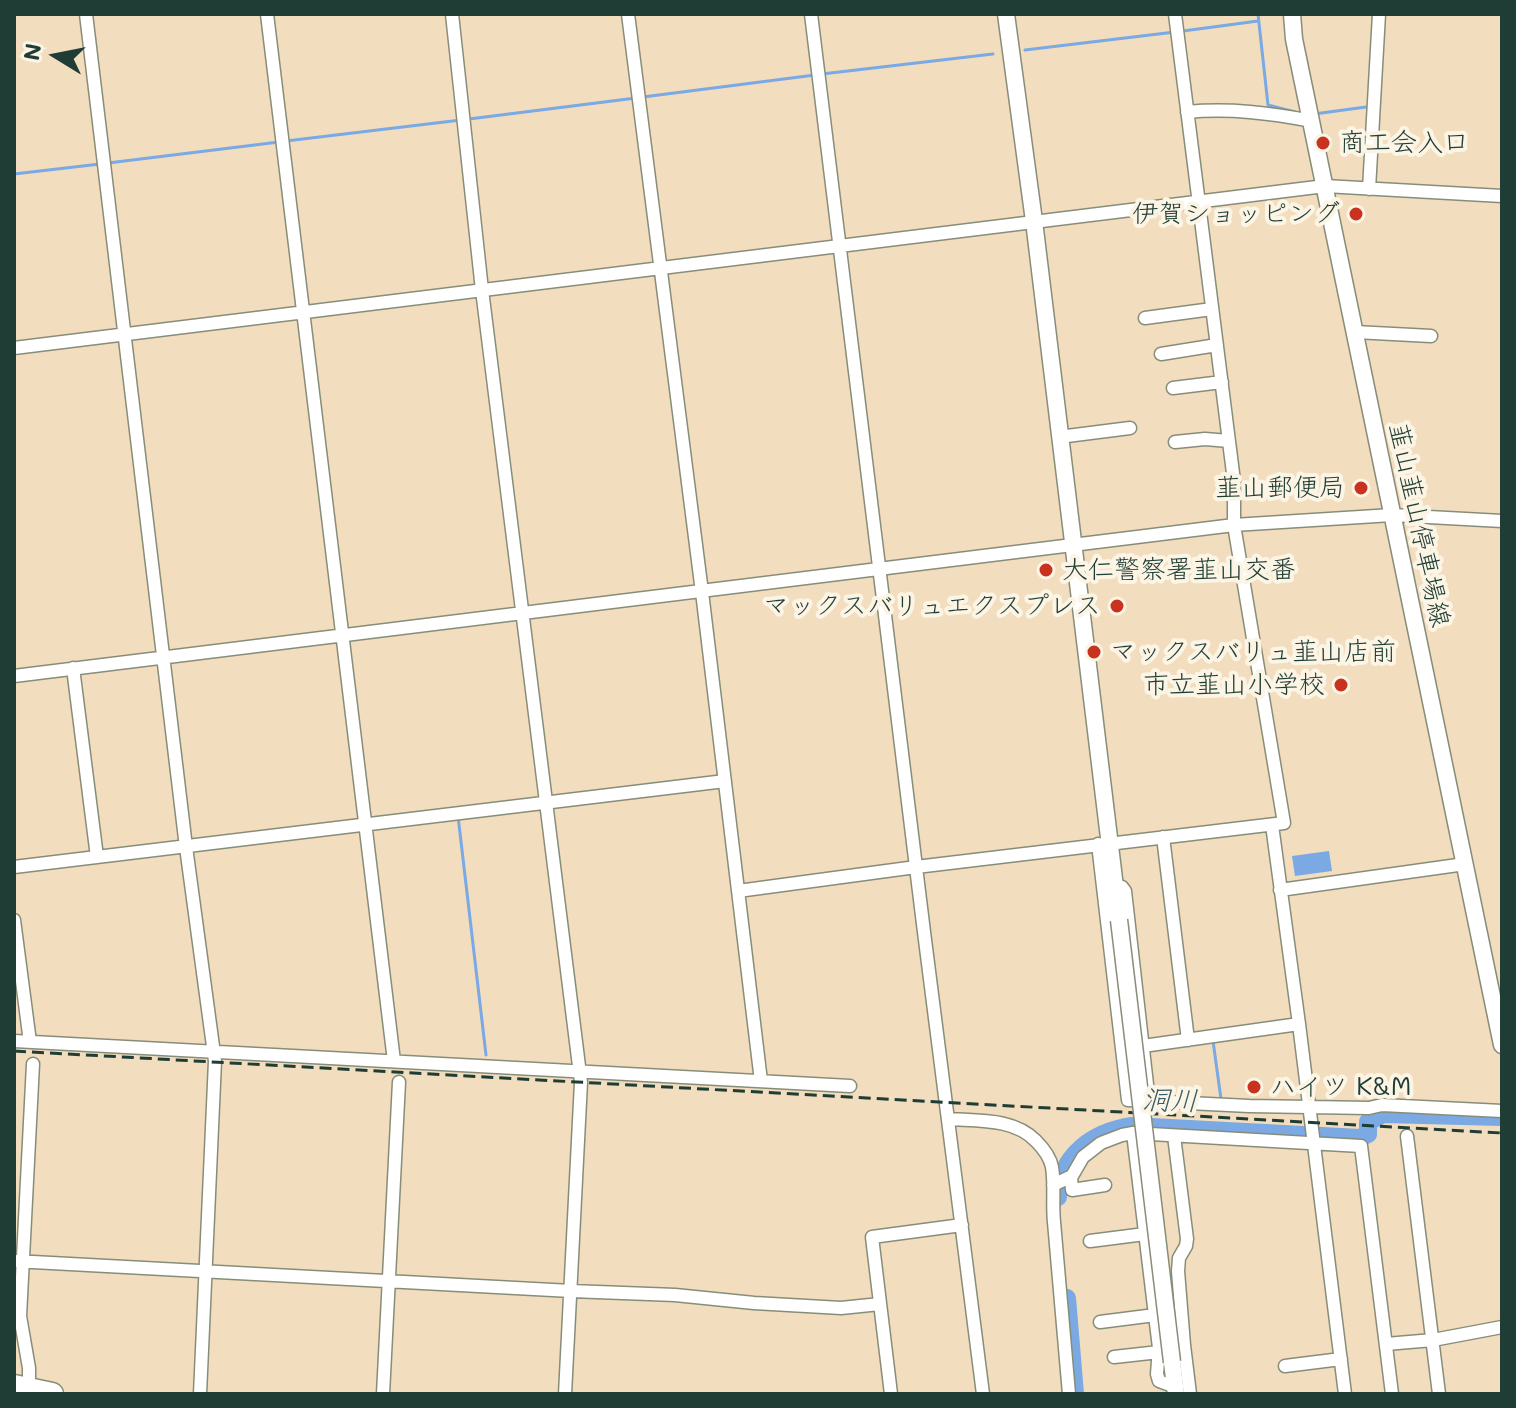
<!DOCTYPE html>
<html>
<head>
<meta charset="utf-8">
<style>
  body { margin:0 }
  #map { position:relative; width:1516px; height:1408px; overflow:hidden; background:#f2ddbe; font-family:Mali,sans-serif }
  canvas { display:block }
  .frame { position:absolute; inset:0; border:16px solid #1f3d34; pointer-events:none }
  .north { position:absolute; left:16px; top:16px; width:80px; height:80px; -webkit-text-stroke:6px #fcf5e5; paint-order:stroke; rotate:280deg; font-size:22px; font-weight:700; line-height:32px; text-align:center; color:#1f3d34 }
  .north::after { content:''; display:block; margin:auto; width:28px; height:36px; background:#1f3d34; clip-path:polygon(50% 0,100% 100%,50% 72%,0 100%) }
</style>
</head>
<body>
<div id="map">
<canvas width="1516" height="1408"></canvas>
<div class="frame"></div>
<div class="north">N</div>
</div>
<script>
const g = document.querySelector('canvas').getContext('2d');
g.lineJoin = 'round';
function paint(path, color) {
  g.fillStyle = color;
  g.fill(path, 'evenodd');
}
function strokePath(path, color, width, dash) {
  g.strokeStyle = color;
  g.lineWidth = width;
  g.lineCap = dash ? 'butt' : 'round';
  g.setLineDash(dash || []);
  g.stroke(path);
}
function drawText(font, color, halo, rows, align = 'center') {
  g.font = font + ' Mali,"Klee One",sans-serif';
  g.lineWidth = 8;
  g.setLineDash([]);
  g.textBaseline = 'middle';
  g.strokeStyle = halo;
  g.fillStyle = color;
  for (const [text, x, y, turn = 0] of rows) {
    g.save();
    g.translate(x, y);
    g.rotate((+turn || 0) * Math.PI / 180);
    g.textAlign = isNaN(turn) ? turn : align;
    if (halo) g.strokeText(text, 0, 0);
    g.fillText(text, 0, 0);
    g.restore();
  }
}
const water = new Path2D(`
  M1329 851 1332 871 1295 876 1292 856Z`);
const stream = new Path2D(`
  M1258 14 1268 105 1295 112
  M1183 31 1258 21
  M1025 50 1175 32
  M822 74 993 54
  M643 97 815 75
  M1314 114 1366 107
  M469 119 636 98
  M286 141 461 120
  M108 163 279 142
  M14 174 100 164
  M458 816 486 1055
  M1213 1041 1221 1099`);
const river = new Path2D(`
  M1058 1197C1060 1155 1093 1132 1132 1126L1360 1138 1368 1134V1122L1383 1114 1502 1117
  M1067 1298 1075 1394`);
const street = new Path2D(`
  M86 14 186 847 215 1061 200 1394
  M267 14 394 1061
  M452 14 482 290 581 1082 565 1394
  M628 14 702 592 761 1081
  M811 14 924 932 983 1394
  M1187 112C1230 108 1270 113 1312 121
  M1369 189 1379 14
  M1145 318 1212 309
  M1355 332 1431 336
  M14 348 1325 186 1502 196
  M1161 354 1217 345
  M1173 388 1222 382
  M1059 437 1130 428
  M1175 442 1205 439 1229 441
  M73 668 97 857
  M14 676 1234 525 1392 515 1502 521
  M1272 825 1299 1024 1345 1394
  M1163 837 1188 1040
  M1098 844 1128 1100 1249 1106 1369 1108 1382 1105 1502 1111
  M14 867 725 781
  M1115 885 1122 887 1125 891 1149 1102
  M1280 890 1465 864
  M738 891 916 867 1284 823 1234 525V481L1175 14
  M14 920 30 1042
  M14 1041 850 1086
  M1143 1046 1299 1024
  M949 1119C978 1121 1014 1118 1036 1141 1043 1148 1050 1157 1052 1167 1055 1185 1052 1204 1054 1222 1059 1279 1064 1337 1069 1394
  M1133 1133 1159 1348 1157 1374 1159 1381 1175 1387
  M1174 1136 1187 1239 1186 1246 1179 1258 1178 1271 1184 1345 1190 1394
  M1407 1136 1439 1394
  M1071 1177 1072 1190 1105 1185
  M1053 1185 1072 1176 1083 1157 1101 1143 1122 1135 1133 1133 1361 1146 1392 1394
  M1090 1241 1145 1234
  M14 1261 571 1291 675 1295 754 1303 841 1308 880 1304
  M1100 1322 1155 1315
  M1386 1344 1433 1340 1502 1327
  M1114 1357 1159 1352
  M1285 1366 1341 1359
  M29 1389V1368L20 1316 33 1064
  M383 1394 399 1082
  M891 1394 872 1237 962 1225`);
const secondary = new Path2D(`
  M1006 14 1034 221 1119 920
  M1292 14 1294 39 1502 1045
  M1172 1362 1176 1394`);
const highway = new Path2D(`
  M14 1386 52 1394`);
const rail = new Path2D(`
  M14 1051 1502 1133`);
const secondaryBridge = new Path2D(`
  M1119 920 1172 1362`);
const markers = [
  [1323,143,8,"#c8321e"],
  [1356,214,8,"#c8321e"],
  [1361,488,8,"#c8321e"],
  [1046,570,8,"#c8321e"],
  [1117,606,8,"#c8321e"],
  [1094,652,8,"#c8321e"],
  [1341,685,8,"#c8321e"],
  [1254,1087,8,"#c8321e"]
];
const poiNames = [
  ["商工会入口",1339,143],
  ["伊賀ショッピング",1340,214,"right"],
  ["韮山郵便局",1345,488,"right"],
  ["大仁警察署韮山交番",1062,570],
  ["マックスバリュエクスプレス",1101,606,"right"],
  ["マックスバリュ韮山店前",1110,652],
  ["市立韮山小学校",1325,685,"right"],
  ["ハイツ K&M",1270,1087]
];
const streetNames = [
  ["韮山韮山停車場線",1419,525,78]
];
const waterNames = [
  ["洞川",1170,1101,2]
];
paint(water, '#7aa9e3');
strokePath(stream, '#7aa9e3', 3);
strokePath(river, '#7aa9e3', 18);
strokePath(street, '#888d79', 15);
strokePath(secondary, '#888d79', 19);
strokePath(highway, '#888d79', 25);
strokePath(street, '#fff', 12);
strokePath(secondary, '#fff', 16);
strokePath(highway, '#fff', 22);
strokePath(rail, '#1f3d34', 3, [12, 6]);
strokePath(secondaryBridge, '#888d79', 19, []);
strokePath(secondaryBridge, '#fff', 16);
for (const [x, y, r, color] of markers) {
  const dot = new Path2D();
  dot.arc(x, y, r, 0, 2 * Math.PI);
  g.fillStyle = color;
  g.fill(dot);
  strokePath(dot, '#fcf5e5', 3);
}
drawText('26px', '#1f3d34', '#fcf5e5', poiNames, 'left');
drawText('26px', '#1f3d34', '#fcf5e5', streetNames);
drawText('italic 28px', '#3a5d69', '#fcf5e5', waterNames);
</script>
</body>
</html>
